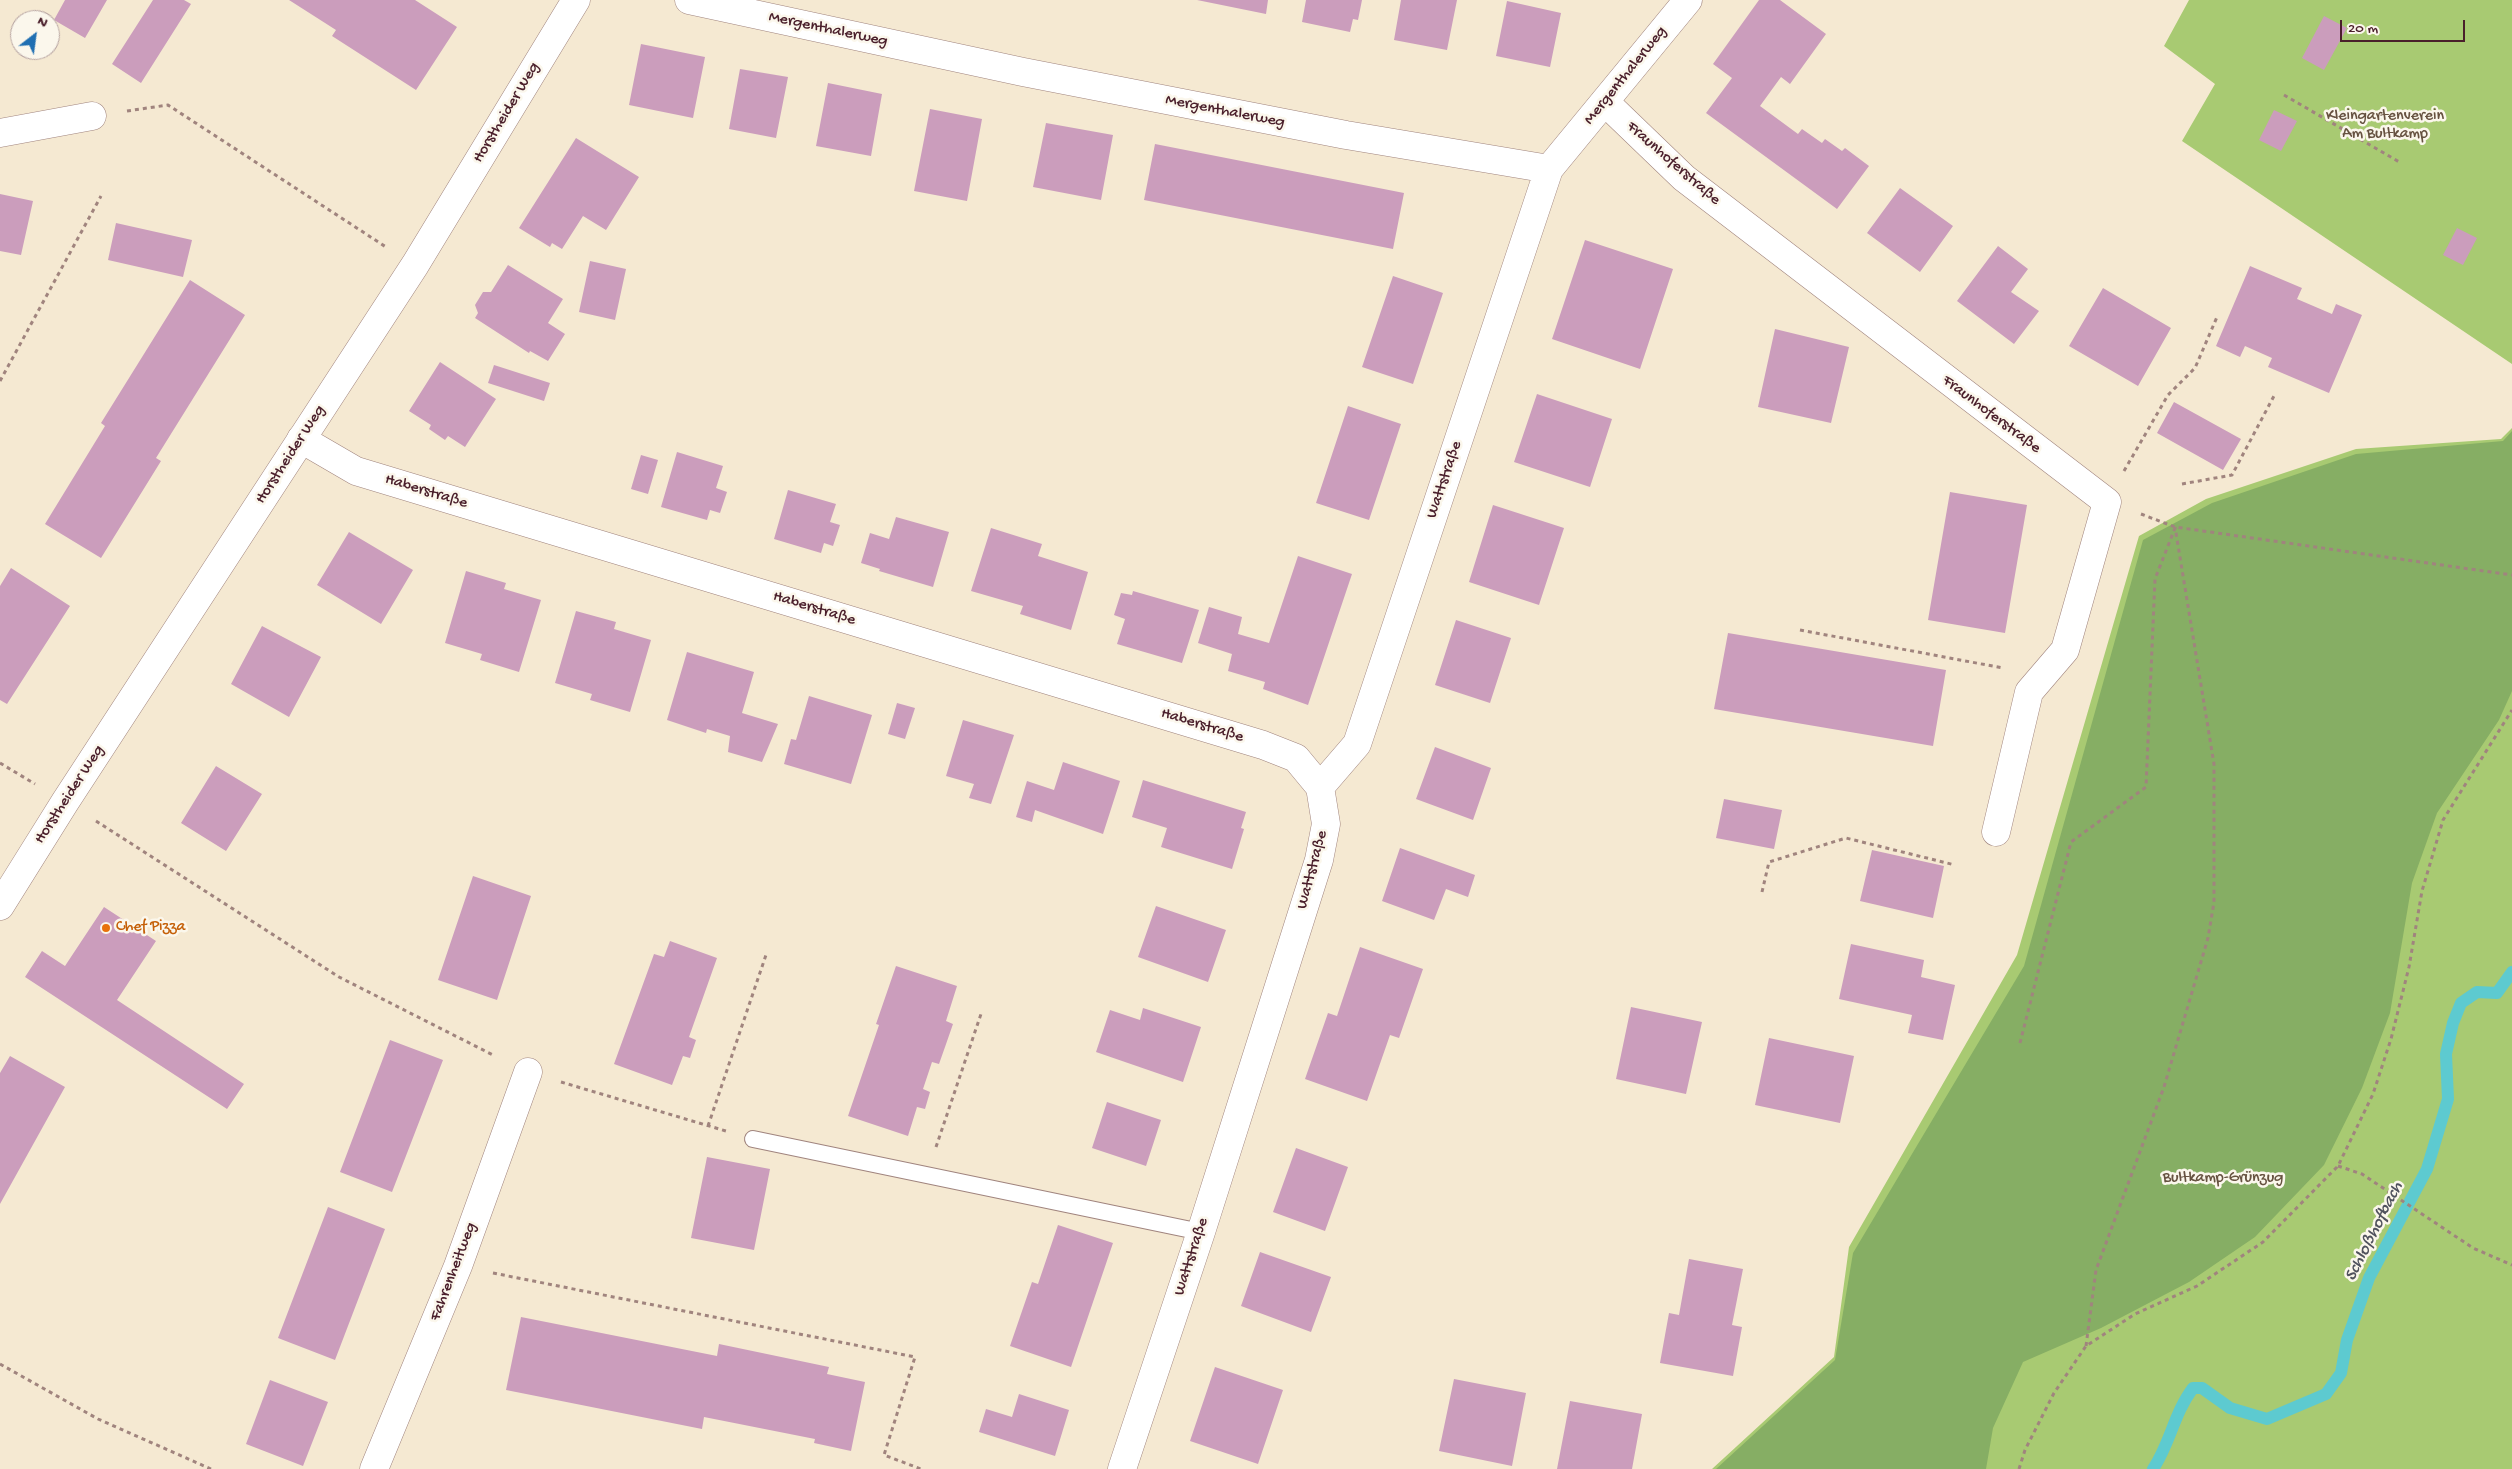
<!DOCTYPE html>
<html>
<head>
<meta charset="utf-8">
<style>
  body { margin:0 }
  #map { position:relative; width:2512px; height:1469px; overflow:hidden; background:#f5e9d2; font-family:"Gochi Hand",sans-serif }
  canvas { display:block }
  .north { position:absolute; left:10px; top:10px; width:50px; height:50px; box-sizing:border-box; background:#fbf7ec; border:1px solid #b4a19f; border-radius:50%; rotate:30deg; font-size:14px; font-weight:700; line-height:20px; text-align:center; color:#4a1f2b }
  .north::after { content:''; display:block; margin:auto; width:18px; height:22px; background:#1f6fb2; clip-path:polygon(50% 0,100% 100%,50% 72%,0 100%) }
  .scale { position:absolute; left:2340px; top:20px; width:125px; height:22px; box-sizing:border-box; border:2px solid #4a1f2b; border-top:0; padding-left:6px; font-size:15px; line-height:18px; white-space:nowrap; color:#4a1f2b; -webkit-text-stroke:4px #fbf7ec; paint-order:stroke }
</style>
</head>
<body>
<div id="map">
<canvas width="2512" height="1469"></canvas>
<div class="north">N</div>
<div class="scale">20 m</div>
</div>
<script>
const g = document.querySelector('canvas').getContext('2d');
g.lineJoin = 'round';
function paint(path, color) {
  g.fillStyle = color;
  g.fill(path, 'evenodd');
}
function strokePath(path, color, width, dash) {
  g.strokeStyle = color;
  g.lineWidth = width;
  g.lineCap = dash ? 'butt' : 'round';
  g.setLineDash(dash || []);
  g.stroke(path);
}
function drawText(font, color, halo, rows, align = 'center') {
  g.font = font + ' "Gochi Hand",sans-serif';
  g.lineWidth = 5;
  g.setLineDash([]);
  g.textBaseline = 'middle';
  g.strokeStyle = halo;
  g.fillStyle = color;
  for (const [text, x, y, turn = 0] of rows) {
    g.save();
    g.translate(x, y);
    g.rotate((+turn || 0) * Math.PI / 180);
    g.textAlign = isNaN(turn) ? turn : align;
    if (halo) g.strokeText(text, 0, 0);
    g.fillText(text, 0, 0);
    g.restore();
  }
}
const green = new Path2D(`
  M2189 0H2512V364L2182 141 2215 84 2164 46Z
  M2512 428V1469H1712L1834 1357 1849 1247 2017 955 2139 536 2206 499 2356 449 2501 439Z`);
const forest = new Path2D(`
  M2512 431V691L2499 720 2437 813 2412 883 2390 1013 2362 1088 2324 1165 2255 1237 2189 1282 2101 1328 2023 1362 1993 1428 1986 1469H1716L1835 1360 1853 1253 2024 966 2143 540 2212 503 2356 454 2503 441Z`);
const stream = new Path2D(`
  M2153 1469C2170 1444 2174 1413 2193 1388H2202L2230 1408 2267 1419 2326 1394 2341 1373 2347 1340 2369 1278 2427 1169 2448 1099 2446 1054 2453 1023 2461 1003 2477 992 2497 993 2512 972`);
const building = new Path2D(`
  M65 0H107L85 38 54 20Z
  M153 0H184L191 4 141 83 112 64Z
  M289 0H415L457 27 416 90 332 36 336 30Z
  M1197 0H1268L1266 14Z
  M1306 0H1362L1358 20 1353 19 1350 32 1302 22Z
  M1401 0H1457L1447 50 1394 40Z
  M1759 0H1780L1826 34 1790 84 1781 77 1760 106 1798 134 1802 129 1822 143 1825 139 1842 151 1845 148 1869 166 1837 209 1706 113 1732 78 1713 64Z
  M1507 1 1561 13 1550 67 1496 56Z
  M2324 16 2347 28 2324 70 2302 58Z
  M641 44 705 57 693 118 629 105Z
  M740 69 788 77 776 138 729 129Z
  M828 83 882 94 871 156 816 146Z
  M930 109 982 119 967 201 914 191Z
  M2274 110 2297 121 2281 151 2259 140Z
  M1046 123 1113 135 1101 200 1033 187Z
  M576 138 639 177 606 230 583 216 562 249 552 243 550 247 519 228Z
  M1155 144 1404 193 1393 249 1144 200Z
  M1900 188 1953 226 1920 272 1867 233Z
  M0 194 33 201 21 255 0 251Z
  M116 223 192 240 183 277 108 260Z
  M2457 228 2477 238 2463 265 2443 255Z
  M1585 240 1673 269 1640 369 1552 339Z
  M1998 246 2028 269 2011 292 2039 311 2014 344 1957 301Z
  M590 261 626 269 615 320 579 312Z
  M508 265 563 299 548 323 565 334 548 361 530 351 529 353 475 318 478 313 475 305 483 292H491Z
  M2250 266 2302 288 2297 299 2332 314 2336 304 2362 315 2329 393 2268 367 2272 358 2245 346 2240 357 2216 346Z
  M1393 276 1443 293 1413 384 1362 367Z
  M190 280 245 315 156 458 161 461 101 558 45 524 105 426 101 423Z
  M2103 288 2171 328 2138 386 2069 346Z
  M1775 329 1849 347 1831 423 1758 407Z
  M440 362 496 399 465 447 448 436 445 440 429 429 431 425 409 411Z
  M494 365 550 383 544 401 488 383Z
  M1537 394 1612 419 1590 487 1514 462Z
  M2174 402 2241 439 2223 470 2157 433Z
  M1348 406 1401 424 1369 520 1316 503Z
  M677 452 723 466 716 488 727 492 720 513 710 510 707 520 661 507Z
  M641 455 658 460 648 494 631 489Z
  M788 490 836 504 830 522 840 525 833 546 824 543 821 553 774 539Z
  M1950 492 2027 505 2005 633 1928 620Z
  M1493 505 1564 528 1539 605 1469 582Z
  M896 517 949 532 933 587 879 571 880 569 861 563 870 533 889 539Z
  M991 528 1042 544 1038 556 1088 572 1071 630 1020 614 1023 606 971 591Z
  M349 532 413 570 381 624 317 585Z
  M1298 556 1352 574 1308 705 1263 689 1265 682 1228 671 1232 654 1198 643 1209 607 1242 617 1238 634 1269 643Z
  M11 568 70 606 7 704 0 700V586Z
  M466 571 506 583 504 589 541 600 519 672 480 660 482 654 445 643Z
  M1133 591 1199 610 1182 663 1117 644 1125 619 1114 615 1121 593 1132 595Z
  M576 611 616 622 614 629 651 640 630 712 590 700 592 694 555 683Z
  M1456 620 1511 638 1490 703 1435 685Z
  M262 626 321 657 289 717 231 684Z
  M1728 633 1946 670 1933 746 1714 709Z
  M687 652 754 672 742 713 778 724 762 762 728 752 730 736 707 729 706 733 667 720Z
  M809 696 872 715 851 784 784 764 791 739 796 740Z
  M897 703 915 708 905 739 888 734Z
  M963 720 1014 735 991 804 969 798 974 784 946 776Z
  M1435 747 1491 768 1473 820 1416 799Z
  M1063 762 1120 781 1103 834 1035 810 1032 822 1016 817 1027 781 1054 790Z
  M216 766 262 794 226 851 181 823Z
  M1143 780 1246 812 1241 828 1244 829 1232 869 1161 847 1167 828 1132 817Z
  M1724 799 1782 810 1774 849 1716 838Z
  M1400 848 1475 875 1468 897 1446 889 1434 920 1382 901Z
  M1872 850 1944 866 1933 918 1860 901Z
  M473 876 531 896 497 1000 438 980Z
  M1156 906 1226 930 1208 982 1138 957Z
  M104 907 156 941 117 1000 244 1084 227 1109 25 977 42 951 65 966Z
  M670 941 717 958 689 1037 696 1040 690 1058 683 1056 672 1085 614 1064 654 954 664 957Z
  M1851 944 1924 960 1921 977 1955 985 1943 1040 1908 1033 1912 1015 1839 999Z
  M1360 947 1423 969 1399 1038 1390 1035 1367 1101 1305 1079 1328 1013 1337 1016Z
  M896 966 957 986 946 1021 953 1024 945 1047 939 1064 932 1062 923 1089 930 1092 925 1109 917 1107 908 1136 848 1116 879 1025 876 1024Z
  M1631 1007 1702 1022 1686 1094 1616 1079Z
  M1143 1008 1201 1027 1183 1082 1096 1052 1110 1010 1140 1020Z
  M1769 1038 1854 1056 1840 1123 1755 1105Z
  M390 1040 443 1060 392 1192 340 1172Z
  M10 1056 65 1087 0 1204V1073Z
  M1107 1102 1161 1120 1146 1166 1092 1148Z
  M1296 1148 1348 1167 1325 1231 1273 1212Z
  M707 1157 770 1169 754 1250 691 1238Z
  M328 1207 385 1229 335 1360 278 1338Z
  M1058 1225 1113 1243 1071 1367 1010 1346 1032 1282 1038 1284Z
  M1260 1252 1331 1277 1311 1332 1241 1306Z
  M1689 1259 1743 1269 1732 1325 1742 1327 1733 1376 1660 1363 1669 1313 1679 1315Z
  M521 1317 717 1356 719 1344 829 1367 827 1374 865 1382 851 1451 814 1443 815 1439 704 1417 702 1429 506 1390Z
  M1215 1367 1283 1390 1258 1464 1190 1441Z
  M1454 1379 1526 1393 1512 1466 1439 1451Z
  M270 1380 328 1402 303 1466 246 1444Z
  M1019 1394 1069 1410 1055 1456 979 1432 986 1409 1012 1417Z
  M1570 1401 1642 1414 1632 1469H1557Z`);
const path = new Path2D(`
  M2284 95 2401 163
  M127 111 168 105 386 247
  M0 381 101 196
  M2124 471 2168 395 2195 368 2217 317
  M2182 484 2232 475 2275 394
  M2141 514 2175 527 2512 575
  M1800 630 2003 668
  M0 763 35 784
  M96 821 339 977 495 1056
  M1762 892 1769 862 1846 838 1955 865
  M2020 1043 2071 842 2146 787 2155 579 2175 528
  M561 1082 726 1131
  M708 1126 767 952
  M936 1147 982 1011
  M2338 1166 2362 1174 2473 1248 2512 1265
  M493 1273 915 1357 884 1455 921 1469
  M2086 1346 2096 1270 2164 1087 2208 938 2214 902V764L2175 527
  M0 1364 98 1419 211 1469
  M2019 1469 2025 1450 2054 1393 2086 1346 2135 1314 2197 1286 2263 1242 2338 1166 2373 1094 2391 1039 2409 967 2422 891 2443 820 2512 710`);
const lane = new Path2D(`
  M753 1139 1201 1232`);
const street = new Path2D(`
  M689 0 1023 72 1346 135 1549 169 1688 0
  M1605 102 1684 178 2107 502 2065 650 2029 692 1996 832
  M0 133 92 116
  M301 439 356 471 1263 745 1296 758 1320 787
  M374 1469 458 1266 528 1072
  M1122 1469 1201 1232 1319 860 1326 824 1320 787 1357 744 1549 169`);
const secondary = new Path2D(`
  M0 906 65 802 415 265 576 0`);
const markers = [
  [106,928,5,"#e8710a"]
];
const streetNames = [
  ["Mergenthalerweg",828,30,12],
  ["Mergenthalerweg",1626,76,-51],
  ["Mergenthalerweg",1225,112,11],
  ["Horstheider Weg",507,113,-59],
  ["Fraunhoferstraße",1673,164,41],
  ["Fraunhoferstraße",1991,415,37],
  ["Horstheider Weg",291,455,-57],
  ["Wattstraße",1445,480,-71],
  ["Haberstraße",426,492,17],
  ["Haberstraße",814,609,17],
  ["Haberstraße",1202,726,17],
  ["Horstheider Weg",70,795,-57],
  ["Wattstraße",1313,870,-75],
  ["Wattstraße",1192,1257,-72],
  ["Fahrenheitweg",454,1272,-69]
];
const parkNames = [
  ["Kleingartenverein",2385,117],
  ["Am Bultkamp",2385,135],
  ["Bultkamp-Grünzug",2223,1179]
];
const foodNames = [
  ["Chef Pizza",116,928]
];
const waterNames = [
  ["Schloßhofbach",2375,1232,-63]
];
paint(green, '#a8ca72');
paint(forest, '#86ae64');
strokePath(stream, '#5dcad0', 12);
paint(building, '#cb9dbc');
strokePath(lane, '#a0847e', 18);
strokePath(street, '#a0847e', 29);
strokePath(secondary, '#a0847e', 29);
strokePath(path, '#a0847e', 3, [4, 4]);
strokePath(lane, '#fff', 16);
strokePath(street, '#fff', 28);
strokePath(secondary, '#fff', 28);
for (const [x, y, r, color] of markers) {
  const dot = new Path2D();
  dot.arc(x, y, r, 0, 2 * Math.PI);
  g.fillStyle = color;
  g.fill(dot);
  strokePath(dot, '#fbf7ec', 2);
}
drawText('16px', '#4a1f2b', '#fbf7ec', streetNames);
drawText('16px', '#665240', '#fbf7ec', parkNames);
drawText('16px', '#c56008', '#fbf7ec', foodNames, 'left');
drawText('italic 18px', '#50525d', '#fbf7ec', waterNames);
</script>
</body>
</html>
